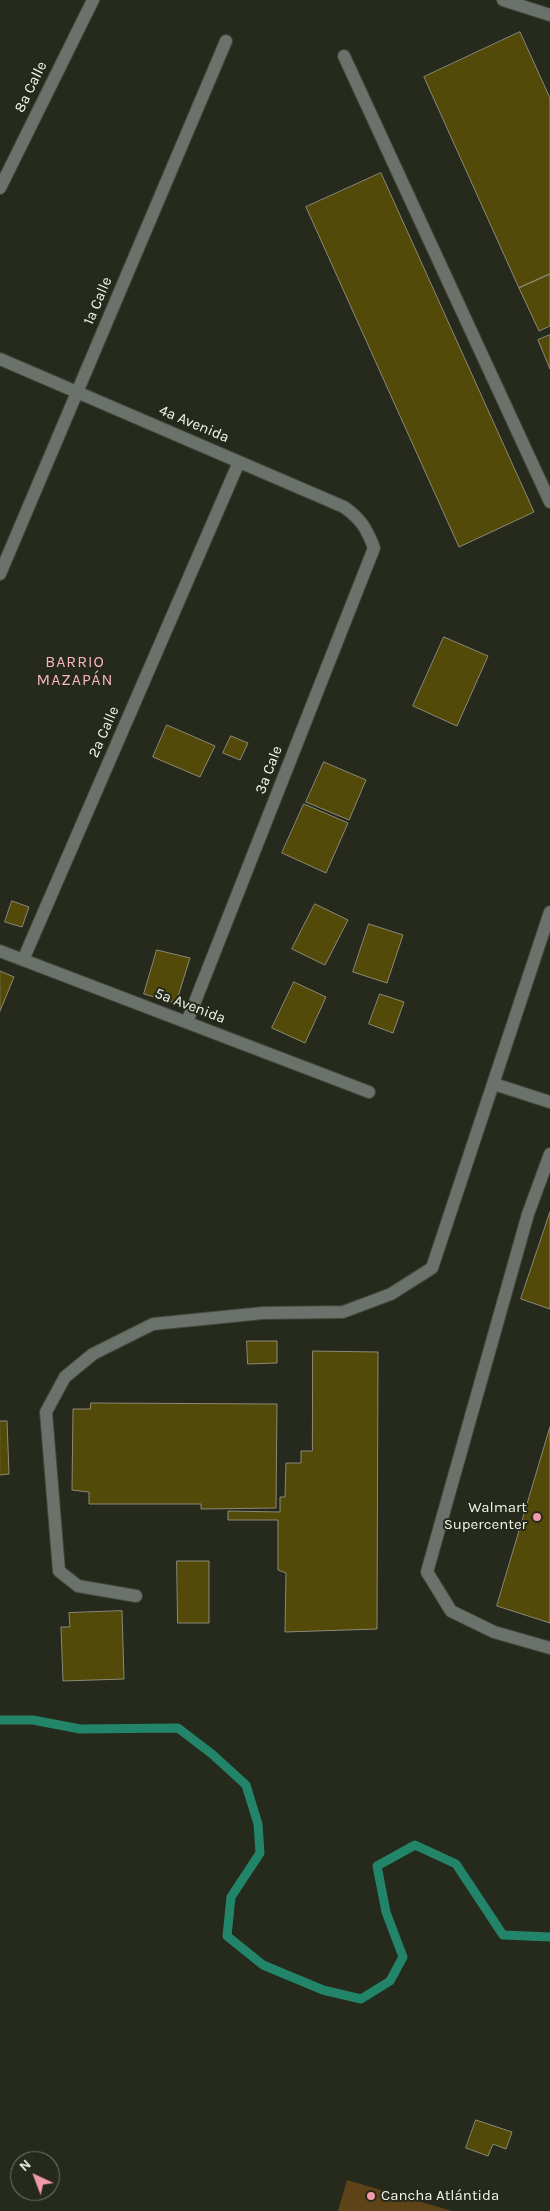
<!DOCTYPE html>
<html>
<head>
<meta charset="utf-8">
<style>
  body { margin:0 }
  #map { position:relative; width:550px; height:2211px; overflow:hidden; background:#252a1c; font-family:Karla,sans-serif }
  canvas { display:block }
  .north { position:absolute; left:10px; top:2151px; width:50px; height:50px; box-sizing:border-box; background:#252a1c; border:1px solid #777c6f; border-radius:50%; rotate:317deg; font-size:14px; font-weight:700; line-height:20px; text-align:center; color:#f2f6ec }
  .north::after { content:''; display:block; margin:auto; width:18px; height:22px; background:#f39aaa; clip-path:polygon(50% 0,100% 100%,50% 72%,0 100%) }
</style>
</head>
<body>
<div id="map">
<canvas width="550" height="2211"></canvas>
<div class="north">N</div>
</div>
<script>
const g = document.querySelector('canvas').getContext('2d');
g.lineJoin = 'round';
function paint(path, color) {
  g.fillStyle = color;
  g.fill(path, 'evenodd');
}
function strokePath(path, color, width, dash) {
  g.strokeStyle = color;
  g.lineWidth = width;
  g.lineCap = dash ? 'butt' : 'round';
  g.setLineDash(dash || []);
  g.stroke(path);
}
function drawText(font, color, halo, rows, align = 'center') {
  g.font = font + ' Karla,sans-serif';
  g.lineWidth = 4;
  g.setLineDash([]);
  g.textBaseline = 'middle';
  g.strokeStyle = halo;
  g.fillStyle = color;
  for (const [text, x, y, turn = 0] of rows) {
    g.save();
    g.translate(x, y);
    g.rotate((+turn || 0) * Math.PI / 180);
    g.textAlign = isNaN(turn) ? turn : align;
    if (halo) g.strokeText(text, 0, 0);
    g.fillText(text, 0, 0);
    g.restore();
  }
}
const green = new Path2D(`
  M347 2180 452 2211H338Z`);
const stream = new Path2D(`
  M0 1720H33L80 1729 178 1728 212 1754 246 1785 258 1824 260 1853 231 1897 227 1936 263 1965 323 1990 361 1999 390 1981 403 1957 386 1912 377 1866 415 1845 456 1864 503 1935 550 1937`);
const building = new Path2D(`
  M520 32 550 98V274L519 288 424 77Z
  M381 173 534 512 459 547 306 207Z
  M550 274V326L539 331 519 288Z
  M550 335V369L538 340Z
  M444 637 488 656 457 726 413 706Z
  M167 725 215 746 200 777 153 757Z
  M231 736 248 743 240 760 223 753Z
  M324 762 366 780 349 820 306 802Z
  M304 804 348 823 326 873 282 853Z
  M12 901 29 907 22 927 5 922Z
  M315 904 348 920 325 965 292 949Z
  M369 924 403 935 387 983 353 972Z
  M157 950 190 958 176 1003 144 994Z
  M0 971 14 977 0 1011Z
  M294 982 326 997 305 1043 272 1028Z
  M380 994 404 1002 393 1033 369 1024Z
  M550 1212V1309L521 1299Z
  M247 1341H277V1363L248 1364Z
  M313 1351 378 1352 377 1629 285 1632 286 1573 278 1570V1520H228V1511L280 1512V1497H285L286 1463H301V1451H312Z
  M91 1403 277 1404 276 1508 201 1509V1504H89V1492L72 1490 73 1409H90Z
  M0 1421H7L9 1474 0 1475Z
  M550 1427V1623L497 1606Z
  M177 1561H209V1623H178Z
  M122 1611 124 1679 63 1681 61 1627H70L69 1613Z
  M476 2120 512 2132 506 2149 493 2144 488 2156 466 2148Z`);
const service = new Path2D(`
  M344 56 550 502
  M494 1084 550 1102
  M550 1154 528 1214 427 1572 451 1611 494 1632 550 1648
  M136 1596 78 1586 59 1571 46 1412 65 1377 93 1354 153 1324 263 1313 343 1312 391 1294 432 1268 550 912`);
const minor = new Path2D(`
  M503 0 550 15
  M0 359 344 507C361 519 367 529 374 548L187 1022
  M0 574 226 41
  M0 951 369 1092
  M23 960 239 462`);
const tertiary = new Path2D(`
  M0 188 93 0`);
const markers = [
  [537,1517,5,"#f39aaa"],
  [371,2196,5,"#f39aaa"]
];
const streetNames = [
  ["8a Calle",31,87,-64],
  ["1a Calle",98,301,-67],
  ["4a Avenida",194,424,23],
  ["2a Calle",104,732,-66],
  ["3a Cale",269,770,-69],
  ["5a Avenida",190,1006,21]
];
const poiNames = [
  ["Walmart",527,1508],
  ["Supercenter",527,1525],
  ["Cancha Atlántida",381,2196,"left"]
];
const neighbourhoodNames = [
  ["BARRIO",75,662],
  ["MAZAPÁN",75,680]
];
paint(green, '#5e4318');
strokePath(stream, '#228569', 9);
paint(building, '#534a09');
strokePath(building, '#8c8976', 1);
strokePath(service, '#424739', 14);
strokePath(minor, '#424739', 14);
strokePath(tertiary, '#424739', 14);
strokePath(service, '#6b716b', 12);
strokePath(minor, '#6b716b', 12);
strokePath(tertiary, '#6b716b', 12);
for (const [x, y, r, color] of markers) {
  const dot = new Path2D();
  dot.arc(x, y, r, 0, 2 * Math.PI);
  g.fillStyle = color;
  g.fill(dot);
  strokePath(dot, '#252a1c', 2);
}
drawText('15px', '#f2f6ec', '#252a1c', streetNames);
drawText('15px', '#f2f6ec', '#252a1c', poiNames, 'right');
g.letterSpacing = '1px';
drawText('16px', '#f8b4c0', '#252a1c', neighbourhoodNames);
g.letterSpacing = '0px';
</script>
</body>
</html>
